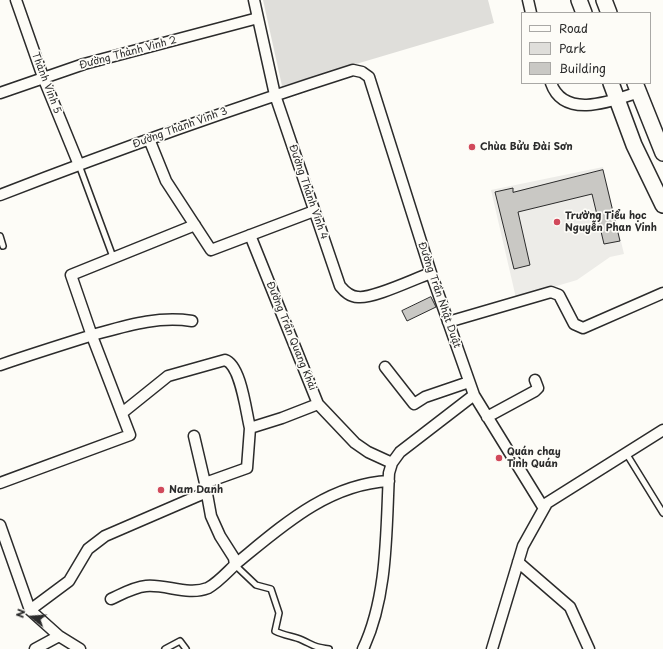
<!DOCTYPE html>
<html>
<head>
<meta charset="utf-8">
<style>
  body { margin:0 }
  #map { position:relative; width:663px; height:649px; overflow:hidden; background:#fdfcf7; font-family:"Playpen Sans",sans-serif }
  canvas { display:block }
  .legend { position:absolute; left:521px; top:12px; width:130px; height:72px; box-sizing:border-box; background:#fdfcf7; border:1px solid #a9a8a5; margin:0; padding:5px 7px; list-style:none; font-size:12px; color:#2b2b2b }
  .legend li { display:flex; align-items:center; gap:8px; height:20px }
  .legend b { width:20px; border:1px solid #a9a8a5 }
  .north { position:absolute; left:12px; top:597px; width:40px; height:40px; -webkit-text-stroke:3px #fdfcf7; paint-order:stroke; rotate:287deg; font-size:11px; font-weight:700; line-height:16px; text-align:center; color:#2b2b2b }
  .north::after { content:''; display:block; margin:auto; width:14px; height:18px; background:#2b2b2b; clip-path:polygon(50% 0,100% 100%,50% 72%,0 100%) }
</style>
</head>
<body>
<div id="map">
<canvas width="663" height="649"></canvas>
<ul class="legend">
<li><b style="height:5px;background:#fdfcf7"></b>Road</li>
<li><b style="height:11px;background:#dfdeda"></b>Park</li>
<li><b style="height:11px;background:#c9c8c4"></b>Building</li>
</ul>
<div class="north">N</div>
</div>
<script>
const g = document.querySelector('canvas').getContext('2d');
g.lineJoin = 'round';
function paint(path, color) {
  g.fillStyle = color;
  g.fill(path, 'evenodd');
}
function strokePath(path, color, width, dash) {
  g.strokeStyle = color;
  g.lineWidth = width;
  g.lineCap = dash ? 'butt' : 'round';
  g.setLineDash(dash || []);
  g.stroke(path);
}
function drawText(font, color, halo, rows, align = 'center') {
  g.font = font + ' "Playpen Sans",sans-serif';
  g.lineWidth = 3.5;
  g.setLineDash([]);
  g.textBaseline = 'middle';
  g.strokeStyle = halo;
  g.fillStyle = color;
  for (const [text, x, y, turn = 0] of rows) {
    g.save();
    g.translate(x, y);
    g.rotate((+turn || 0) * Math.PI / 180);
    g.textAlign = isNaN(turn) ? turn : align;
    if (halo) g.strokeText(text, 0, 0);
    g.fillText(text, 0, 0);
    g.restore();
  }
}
const built = new Path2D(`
  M603 167 624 254 610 257 577 280 516 298 491 190Z`);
const green = new Path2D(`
  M263 0H488L494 23 282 86Z`);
const building = new Path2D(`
  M603 170 620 241 604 244 592 194 518 212 530 265 514 269 495 192 513 188V192Z
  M431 297 436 307 407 321 402 311Z`);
const service = new Path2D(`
  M79 165 113 257
  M0 236 3 246
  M626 453 663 513
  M235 565 256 585 271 589 279 613 275 631C285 636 293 636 302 640 315 646 314 647 329 649
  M165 649 180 641 186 649`);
const minor = new Path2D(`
  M16 0 43 77 79 165
  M254 0 275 95 340 286C345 292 350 297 358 297 373 299 416 278 431 273
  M528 0 531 13
  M551 83C564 120 612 101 639 92
  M0 93 84 64 258 18
  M149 139 166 181 211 250 314 211
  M0 195C116 150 234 108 353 70L362 72 369 77 431 273 474 395 543 507
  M448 322 551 292 559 295 574 324 583 328 663 293
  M0 365C32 354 64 344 96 334 129 325 158 316 192 321
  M385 367 414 404 425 397 469 382
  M318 404 355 443 368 452 392 463
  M122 413 168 376 225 360C241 365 246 412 250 428
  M487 417 535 391 538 388 535 380
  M194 436 205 483 211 516 220 536 234 558 235 565
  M0 483 130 435 92 336 71 275 195 225
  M205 483 247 468 250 428 282 418 318 404 250 235
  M0 525 30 610 59 636 80 649
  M518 562 570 607 589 649
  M111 599C122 594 134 587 146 586 166 584 188 596 208 588 219 582 228 571 238 562 282 526 328 484 389 481
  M30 610 69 581 88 549 105 536 207 492
  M35 649 59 636
  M363 649C388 596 386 531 389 473L392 463 400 452 474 395
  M492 649 523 546 547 503 663 430`);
const secondary = new Path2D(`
  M579 0 584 13
  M604 0 609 13
  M611 83 634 145 663 205
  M635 83 663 153`);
const markers = [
  [472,147,4,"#d1495b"],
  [557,222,4,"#d1495b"],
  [499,458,4,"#d1495b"],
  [161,490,4,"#d1495b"]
];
const streetNames = [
  ["Đường Thành Vinh 2",128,53,-15],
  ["Thành Vinh 5",46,83,69],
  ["Đường Thành Vinh 3",180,128,-20],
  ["Đường Thành Vinh 4",308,192,71],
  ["Đường Trần Nhật Duật",439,295,71],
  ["Đường Trần Quang Khải",291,336,68]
];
const poiNames = [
  ["Chùa Bửu Đài Sơn",480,147],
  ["Trường Tiểu học",565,216],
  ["Nguyễn Phan Vinh",565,228],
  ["Quán chay",507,452],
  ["Tỉnh Quán",507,464],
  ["Nam Danh",169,490]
];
paint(built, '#edece8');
paint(green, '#dfdeda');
paint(building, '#c9c8c4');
strokePath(building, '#2b2b2b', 1);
strokePath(service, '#2b2b2b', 8);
strokePath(minor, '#2b2b2b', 13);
strokePath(secondary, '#2b2b2b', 18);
strokePath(service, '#fdfcf7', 5);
strokePath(minor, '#fdfcf7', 10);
strokePath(secondary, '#fdfcf7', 15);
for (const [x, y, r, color] of markers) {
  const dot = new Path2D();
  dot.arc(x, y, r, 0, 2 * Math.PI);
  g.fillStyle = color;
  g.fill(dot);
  strokePath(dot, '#fdfcf7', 1.5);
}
drawText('10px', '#2b2b2b', '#fdfcf7', streetNames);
drawText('bold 10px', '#2b2b2b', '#fdfcf7', poiNames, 'left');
</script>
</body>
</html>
